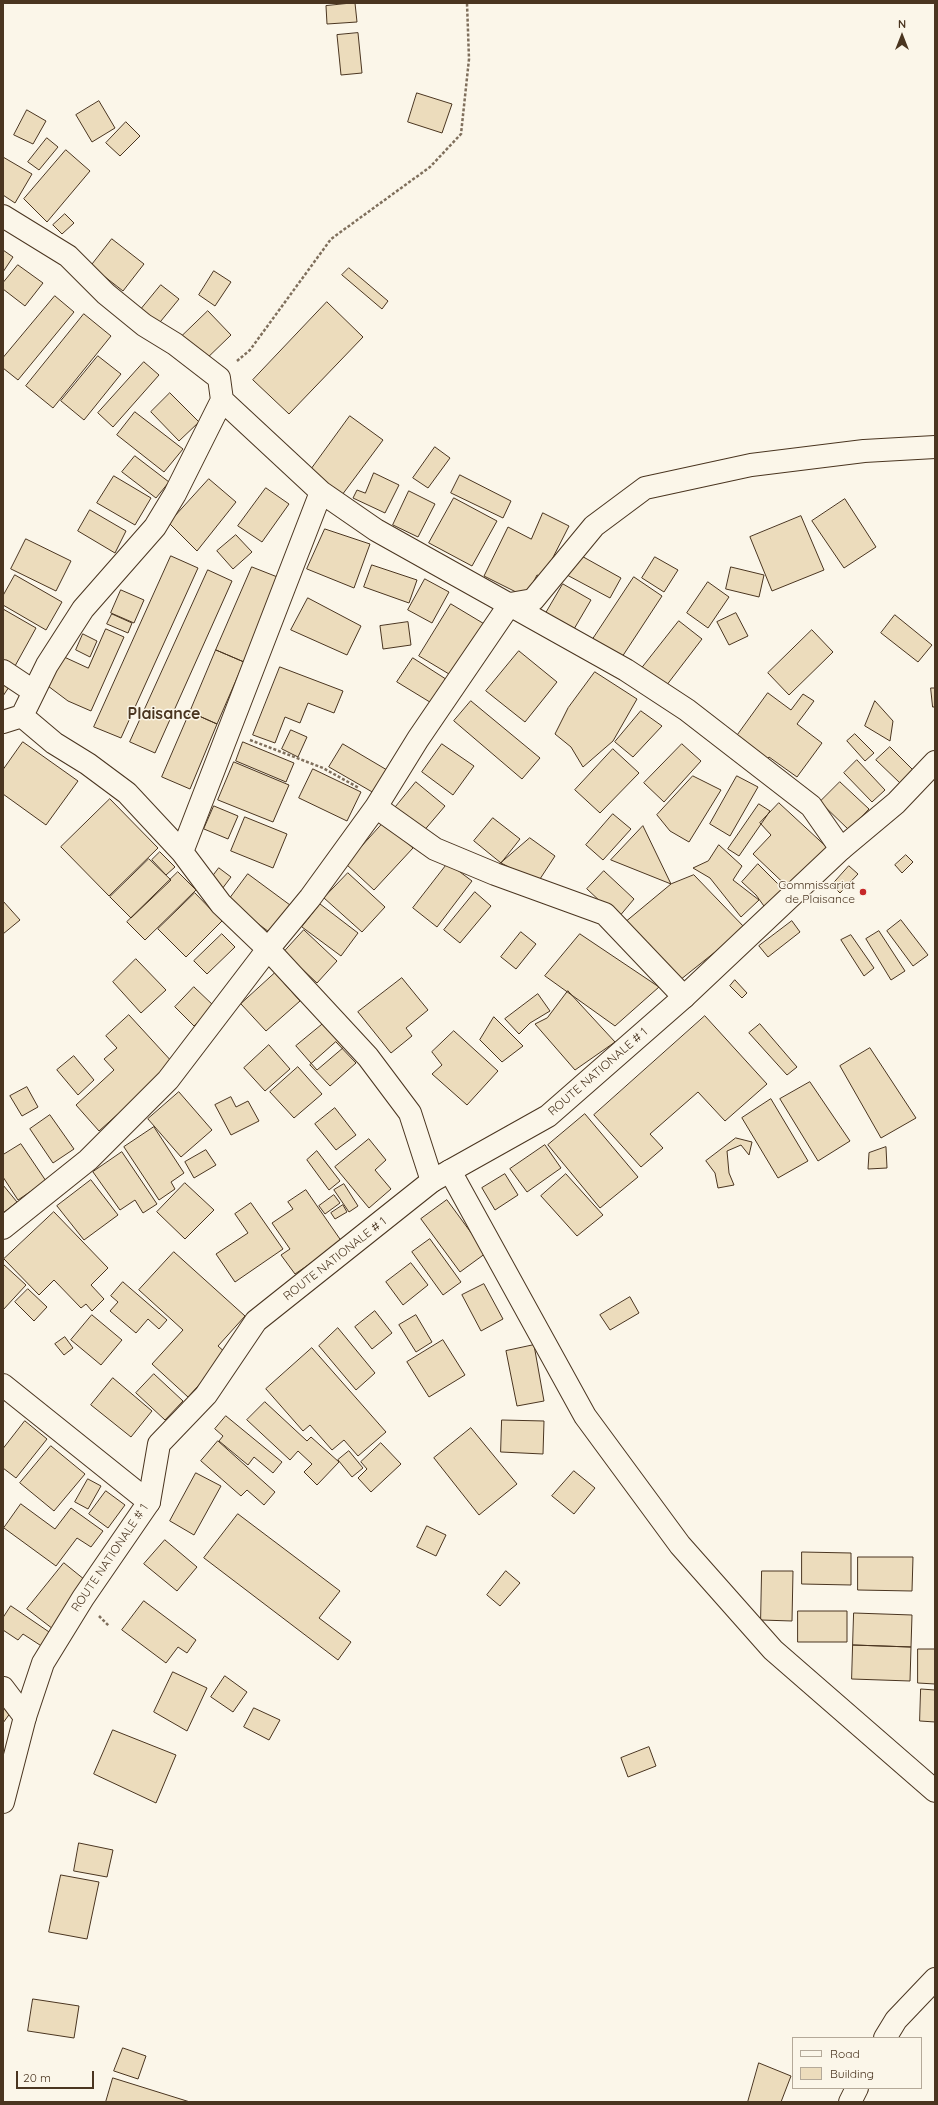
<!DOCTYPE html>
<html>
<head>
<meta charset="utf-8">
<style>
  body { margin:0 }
  #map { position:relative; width:938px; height:2105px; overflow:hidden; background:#fbf6e9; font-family:Quicksand,sans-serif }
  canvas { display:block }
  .frame { position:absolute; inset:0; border:4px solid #4a3520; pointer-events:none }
  .legend { position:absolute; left:792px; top:2037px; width:130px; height:52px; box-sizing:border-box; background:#fbf6e9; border:1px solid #b4a999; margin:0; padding:5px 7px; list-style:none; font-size:12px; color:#4a3520 }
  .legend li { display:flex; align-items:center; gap:8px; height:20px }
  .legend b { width:20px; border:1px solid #b4a999 }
  .north { position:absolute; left:882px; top:16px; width:40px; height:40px; -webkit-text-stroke:3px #fbf6e9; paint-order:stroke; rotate:0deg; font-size:11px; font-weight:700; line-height:16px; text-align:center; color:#4a3520 }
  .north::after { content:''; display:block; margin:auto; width:14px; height:18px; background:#4a3520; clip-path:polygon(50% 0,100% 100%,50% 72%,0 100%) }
  .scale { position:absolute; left:16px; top:2071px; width:78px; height:18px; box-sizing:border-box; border:2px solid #4a3520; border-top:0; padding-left:5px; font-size:12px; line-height:14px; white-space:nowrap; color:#4a3520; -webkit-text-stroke:3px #fbf6e9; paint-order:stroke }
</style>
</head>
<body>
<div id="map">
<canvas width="938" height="2105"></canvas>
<div class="frame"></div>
<ul class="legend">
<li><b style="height:5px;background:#fbf6e9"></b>Road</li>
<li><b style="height:11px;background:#ecdcbc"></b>Building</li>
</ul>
<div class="north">N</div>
<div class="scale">20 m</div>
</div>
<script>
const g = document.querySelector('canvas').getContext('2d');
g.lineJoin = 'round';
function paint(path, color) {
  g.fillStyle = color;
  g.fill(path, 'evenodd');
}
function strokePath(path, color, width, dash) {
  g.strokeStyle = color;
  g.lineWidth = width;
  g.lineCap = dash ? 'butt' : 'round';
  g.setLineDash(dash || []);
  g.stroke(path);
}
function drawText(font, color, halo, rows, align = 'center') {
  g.font = font + ' Quicksand,sans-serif';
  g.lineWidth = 3;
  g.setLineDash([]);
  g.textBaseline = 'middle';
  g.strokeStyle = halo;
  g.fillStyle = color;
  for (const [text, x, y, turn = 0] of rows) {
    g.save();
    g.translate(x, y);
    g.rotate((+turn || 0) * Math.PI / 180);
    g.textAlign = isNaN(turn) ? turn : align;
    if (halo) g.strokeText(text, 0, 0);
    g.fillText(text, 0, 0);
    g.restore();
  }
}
const building = new Path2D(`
  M355 3 357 22 327 24 326 6Z
  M358 33 362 73 341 75 337 35Z
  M417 93 452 104 442 133 408 122Z
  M99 101 115 128 92 142 76 115Z
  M27 110 46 121 33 144 14 135Z
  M126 122 140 136 120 156 106 143Z
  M47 138 58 147 39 170 28 162Z
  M66 150 90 171 47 222 24 199Z
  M3 157 32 174 15 203 3 195Z
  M65 214 74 223 62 234 53 225Z
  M112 239 144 264 123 291 91 266Z
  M3 250 13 257 3 272Z
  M18 265 43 283 25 306 3 289V283Z
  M349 268 388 301 382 309 342 275Z
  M214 271 231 282 215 306 199 295Z
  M161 285 179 299 156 327 138 313Z
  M55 296 74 312 18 380 3 368V358Z
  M327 302 363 337 289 414 253 380Z
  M208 311 231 335 201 364 178 340Z
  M84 314 111 336 53 408 26 386Z
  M98 356 121 374 84 420 61 401Z
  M144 362 159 375 113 427 98 413Z
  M170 393 199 422 179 441 151 412Z
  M135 412 183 449 164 472 117 435Z
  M350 416 383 440 342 495 310 471Z
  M435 447 450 458 428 488 413 478Z
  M135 456 169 482 156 498 122 472Z
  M374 473 399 485 385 513 353 498 357 490 365 493Z
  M460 475 511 501 503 518 451 493Z
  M114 476 151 498 135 525 97 503Z
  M209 479 236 502 197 551 169 523Z
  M266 488 289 504 262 542 238 526Z
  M409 491 435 504 418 537 393 525Z
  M454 498 497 521 472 566 429 543Z
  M845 499 876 547 844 568 812 521Z
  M90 510 126 531 115 553 78 531Z
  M543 513 569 526 543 577 537 575 526 597 484 576 508 527 531 539Z
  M801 516 824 570 772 591 750 537Z
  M325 529 370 544 354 588 307 569Z
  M236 535 252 552 233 569 217 551Z
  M26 539 71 561 56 591 11 569Z
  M578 554 621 578 610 598 567 575Z
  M171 556 198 568 121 738 94 727Z
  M655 557 678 570 664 592 642 578Z
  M372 565 417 580 409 603 364 587Z
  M252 567 280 578 244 662 216 650Z
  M731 567 764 575 759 597 726 589Z
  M208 570 232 581 155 753 130 742Z
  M15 575 62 602 46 630 3 605V596Z
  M634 577 662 596 622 657 593 639Z
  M425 579 449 592 432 623 408 610Z
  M708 582 729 597 708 628 687 613Z
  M563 584 591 600 574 629 546 613Z
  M121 590 144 600 134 623 111 613Z
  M308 598 361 626 347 655 291 630Z
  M451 604 486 625 454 677 419 656Z
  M3 609 36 628 15 666 3 660Z
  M736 613 748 636 729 645 717 622Z
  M112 614 132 623 128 633 107 624Z
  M895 615 932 645 918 662 881 633Z
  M679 621 702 639 666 686 642 668Z
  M408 622 411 645 383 649 380 626Z
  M106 629 124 637 91 711 68 701 48 686 62 656 88 668Z
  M812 630 833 652 789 695 768 673Z
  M83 634 97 641 90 657 76 650Z
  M216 650 244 662 217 724 190 712Z
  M519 651 557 682 525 722 486 691Z
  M413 658 452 683 438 707 397 682Z
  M280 667 343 691 334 713 308 703 300 723 285 717 275 743 253 735Z
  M595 672 637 699 613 741 583 767 571 747 555 734 568 708Z
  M3 679 11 684 3 696Z
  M931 688H935V707H933Z
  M768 693 791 710 803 694 814 701 797 724 822 743 797 777 769 757 765 762 734 740Z
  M471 701 540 758 522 779 454 721Z
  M875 701 893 721 890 741 865 726Z
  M641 711 662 726 633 757 615 742Z
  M190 712 217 724 190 789 162 777Z
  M291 730 307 737 298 757 282 749Z
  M855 734 874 753 865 761 847 741Z
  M23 742 78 781 46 825 3 794V770Z
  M243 742 294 763 286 782 236 761Z
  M343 744 387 770 374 793 329 767Z
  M442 744 474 766 453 795 422 772Z
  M682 744 701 761 664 802 644 783Z
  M890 747 913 770 900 783 876 760Z
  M613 749 639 773 600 813 575 790Z
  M857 760 885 790 872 802 844 773Z
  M234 762 289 785 273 822 218 800Z
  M313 769 361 792 347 821 299 798Z
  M693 776 721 790 689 842 670 831 657 815Z
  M737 776 758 787 730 836 710 824Z
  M416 782 445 806 422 833 394 809Z
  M840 782 869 809 849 830 820 802Z
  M110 799 158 848 109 896 61 847Z
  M779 803 832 852 793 892 753 854 771 835 760 823Z
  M759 804 770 811 739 856 728 849Z
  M214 806 238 816 228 839 204 829Z
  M613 814 631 829 603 860 586 845Z
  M245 817 287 834 273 868 231 851Z
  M493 818 520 839 501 863 474 841Z
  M384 822 413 848 374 890 346 864Z
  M643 826 671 884 611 860Z
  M530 838 555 856 538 882 501 863Z
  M719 845 742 866 733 880 759 900 741 917 710 878 693 868 708 861Z
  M160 852 175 867 166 875 152 860Z
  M906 855 913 862 902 873 895 865Z
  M149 859 171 880 131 918 110 897Z
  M448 863 472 881 437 927 413 908Z
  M758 864 788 894 769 913 756 895 742 882Z
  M849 866 858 874 840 893 832 885Z
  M219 868 231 877 222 889 210 880Z
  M604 871 634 899 618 918 587 889Z
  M178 872 196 890 145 940 127 922Z
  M348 873 385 907 362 932 324 898Z
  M248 874 290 905 269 932 228 901Z
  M694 875 745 928 680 980 624 923 671 884Z
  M475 892 491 906 460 943 444 930Z
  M195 893 222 921 186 957 158 929Z
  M3 901 20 920 3 934Z
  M320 904 358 933 341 956 302 927Z
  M901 920 928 955 913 966 887 931Z
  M792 921 800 932 768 957 759 946Z
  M304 930 337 961 317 983 284 952Z
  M879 931 905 971 891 980 866 939Z
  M521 932 536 944 516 969 501 957Z
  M222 934 235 947 207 974 194 961Z
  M580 934 659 987 615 1026 545 976Z
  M851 935 874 968 864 976 841 940Z
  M136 959 166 990 141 1013 113 982Z
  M275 973 300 1001 266 1031 241 1004Z
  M402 978 428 1010 406 1028 412 1036 391 1053 358 1012Z
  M735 980 747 993 742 998 730 986Z
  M194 987 214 1006 194 1026 175 1007Z
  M568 991 615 1042 575 1070 535 1024 547 1018Z
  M538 994 550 1011 530 1023 519 1034 505 1019Z
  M129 1015 174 1064 99 1131 76 1105 114 1070 104 1059 117 1048 106 1036Z
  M705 1016 767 1084 725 1121 698 1092 650 1134 663 1148 641 1167 594 1115Z
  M494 1017 523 1046 502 1062 480 1040Z
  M324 1023 344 1047 317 1070 296 1046Z
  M760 1024 797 1067 787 1075 749 1033Z
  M454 1031 498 1071 467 1105 432 1074 442 1065 432 1052Z
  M336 1042 356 1063 330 1086 310 1065Z
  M269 1045 290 1069 265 1091 244 1068Z
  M870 1048 916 1118 881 1138 840 1066Z
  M74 1056 94 1080 78 1095 57 1070Z
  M298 1067 322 1094 294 1118 270 1092Z
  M810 1082 850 1141 818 1161 780 1099Z
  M27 1087 38 1107 22 1116 10 1096Z
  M179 1092 212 1130 181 1157 148 1119Z
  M231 1097 236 1107 248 1101 259 1121 231 1135 215 1105Z
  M771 1099 808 1161 778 1178 742 1118Z
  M335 1108 356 1135 336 1150 315 1124Z
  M585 1114 638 1177 600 1208 548 1145Z
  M50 1115 74 1149 53 1163 30 1129Z
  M154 1127 184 1173 171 1182 175 1189 159 1200 124 1147Z
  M736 1138 752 1142 749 1155 741 1145 727 1151 729 1173 734 1185 718 1188 715 1173 706 1161Z
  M369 1139 386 1160 375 1170 391 1189 369 1208 335 1167Z
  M21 1144 46 1181 18 1200 3 1177V1155Z
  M545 1145 561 1168 527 1192 510 1169Z
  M886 1147 887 1168 868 1169 869 1153Z
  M206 1150 216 1165 194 1178 185 1162Z
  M317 1151 340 1181 329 1190 307 1160Z
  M122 1152 157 1204 143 1213 135 1200 120 1210 93 1172Z
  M505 1174 518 1195 495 1210 482 1188Z
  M566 1174 603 1215 577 1236 541 1196Z
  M91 1180 118 1215 84 1240 57 1206Z
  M185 1183 214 1210 185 1239 157 1212Z
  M344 1184 358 1206 349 1212 334 1190Z
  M3 1185 17 1202 3 1213Z
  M306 1190 342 1242 295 1274 281 1255 290 1249 272 1223 293 1209 288 1202Z
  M334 1195 340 1203 325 1214 319 1206Z
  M447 1200 486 1253 460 1272 421 1219Z
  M251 1203 283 1249 235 1282 216 1254 248 1233 235 1214Z
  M343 1205 347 1212 335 1219 331 1213Z
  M54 1212 108 1268 91 1285 104 1299 92 1311 86 1304 81 1308 54 1280 39 1295 4 1259Z
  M430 1239 461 1282 443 1295 412 1252Z
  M174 1252 245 1316 218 1346 227 1354 188 1397 152 1364 183 1330 139 1290Z
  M411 1263 428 1285 403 1305 386 1282Z
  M3 1264 26 1285 3 1310Z
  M123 1282 167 1320 159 1329 148 1319 136 1333 110 1311 118 1302 111 1296Z
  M484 1284 503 1319 481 1331 462 1295Z
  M28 1289 47 1307 34 1321 15 1302Z
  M630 1297 639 1313 610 1330 600 1315Z
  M375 1311 392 1333 372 1349 355 1327Z
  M92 1315 122 1340 101 1365 71 1340Z
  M416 1315 432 1342 416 1352 399 1325Z
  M338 1328 375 1373 356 1390 319 1346Z
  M65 1337 73 1348 64 1355 55 1344Z
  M443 1340 465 1375 429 1397 407 1362Z
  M534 1345 544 1401 517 1406 506 1351Z
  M312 1348 386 1432 358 1456 344 1440 332 1450 310 1425 303 1431 266 1389Z
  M154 1374 183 1401 165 1420 136 1393Z
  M113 1378 152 1411 131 1437 91 1405Z
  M265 1402 307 1441 311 1437 339 1462 317 1485 304 1472 312 1464 298 1451 290 1460 247 1420Z
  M226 1416 282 1462 273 1473 254 1457 248 1465 219 1441 223 1436 215 1429Z
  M502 1420 544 1421 543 1454 501 1452Z
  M25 1421 47 1439 16 1478 3 1468V1449Z
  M471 1428 517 1484 479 1515 434 1458Z
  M218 1441 275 1492 264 1505 247 1490 241 1496 201 1461Z
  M381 1443 401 1464 371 1492 358 1478 367 1469 361 1462Z
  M51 1446 85 1474 54 1511 20 1483Z
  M349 1451 363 1468 352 1477 338 1460Z
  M574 1471 595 1488 574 1514 552 1496Z
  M196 1473 221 1486 194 1535 170 1521Z
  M88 1479 101 1486 88 1509 75 1502Z
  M106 1491 125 1505 108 1528 89 1514Z
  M21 1504 55 1529 71 1508 103 1531 91 1547 77 1538 56 1566 4 1528Z
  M238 1514 340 1591 319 1618 351 1642 338 1660 204 1558Z
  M427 1526 446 1535 436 1556 417 1547Z
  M165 1540 197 1567 177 1591 144 1564Z
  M802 1552 851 1553V1585L802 1584Z
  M858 1557H913L912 1591 858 1590Z
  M64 1563 90 1584 53 1629 27 1609Z
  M506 1571 520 1583 500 1606 487 1595Z
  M762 1571H793L792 1621 761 1620Z
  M144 1601 196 1640 187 1653 178 1647 166 1663 122 1630Z
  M11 1606 55 1636 46 1649 23 1634 18 1640 3 1630V1618Z
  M798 1611H847V1642H798Z
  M854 1613 912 1615 911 1647 853 1645Z
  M853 1645 911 1647 910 1681 852 1679Z
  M918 1649H935V1684L918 1683Z
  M173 1672 207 1688 187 1731 154 1712Z
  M225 1676 247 1692 233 1712 211 1697Z
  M921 1689 935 1690V1722L920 1721Z
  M3 1696 16 1705 3 1723Z
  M254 1708 280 1720 269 1740 244 1727Z
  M113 1730 176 1755 156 1803 94 1774Z
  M649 1747 656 1766 628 1777 621 1758Z
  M79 1843 113 1850 107 1877 74 1871Z
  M61 1875 99 1882 87 1939 49 1932Z
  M33 1999 79 2006 74 2038 28 2031Z
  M123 2048 146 2056 138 2079 114 2071Z
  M759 2063 791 2076 781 2102H748Z
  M113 2078 190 2102H106Z`);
const path = new Path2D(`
  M237 361 250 350 331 239 430 167 461 134 469 59 467 3
  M250 740 323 768 359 788
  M99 1616 109 1626`);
const minor = new Path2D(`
  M3 216 68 256 106 294 144 325 175 344 219 378 222 400 321 492 376 530 626 670 687 710 811 806 841 849
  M3 671 33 691
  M22 716 54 743 88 764 127 793 182 852 221 904 268 949 368 1057 410 1113 432 1181
  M3 722 22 716 47 665 83 609 155 527 175 494 222 400
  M376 807 435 849 495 874 605 914 684 997
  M182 852 321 492
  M450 1171 585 1416 680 1545 773 1650 935 1791
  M3 1228 88 1160 168 1080 268 949 310 898 376 807 418 739 510 604 533 600 594 526 645 488 751 465 864 451 935 447
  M3 1385 149 1502
  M3 1688 25 1717
  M885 2038 896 2020 935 1979
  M850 2102 857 2088`);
const primary = new Path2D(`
  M3 1802 25 1717 43 1663 83 1598 149 1502 159 1444 206 1395 256 1321 432 1181 548 1116 684 997 841 849 896 803 935 762`);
const markers = [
  [863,892,4,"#c62828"]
];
const poiNames = [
  ["Commissariat",855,885],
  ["de Plaisance",855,899]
];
const streetNames = [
  ["ROUTE NATIONALE # 1",598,1072,-41],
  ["ROUTE NATIONALE # 1",335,1259,-38],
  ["ROUTE NATIONALE # 1",110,1558,-56]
];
const districtNames = [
  ["Plaisance",164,714]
];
paint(building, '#ecdcbc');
strokePath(building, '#4a3520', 1);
strokePath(minor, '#4a3520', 24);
strokePath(primary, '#4a3520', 24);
strokePath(path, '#7f6f5c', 2.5, [3, 2]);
strokePath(minor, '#fbf6e9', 22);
strokePath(primary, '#fbf6e9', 22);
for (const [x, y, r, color] of markers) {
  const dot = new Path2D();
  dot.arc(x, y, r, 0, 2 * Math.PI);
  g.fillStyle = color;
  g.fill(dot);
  strokePath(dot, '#fbf6e9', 1.5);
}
drawText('12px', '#4a3520', '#fbf6e9', poiNames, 'right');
drawText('12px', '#4a3520', '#fbf6e9', streetNames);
drawText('bold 16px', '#4a3520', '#fbf6e9', districtNames);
</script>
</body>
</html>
